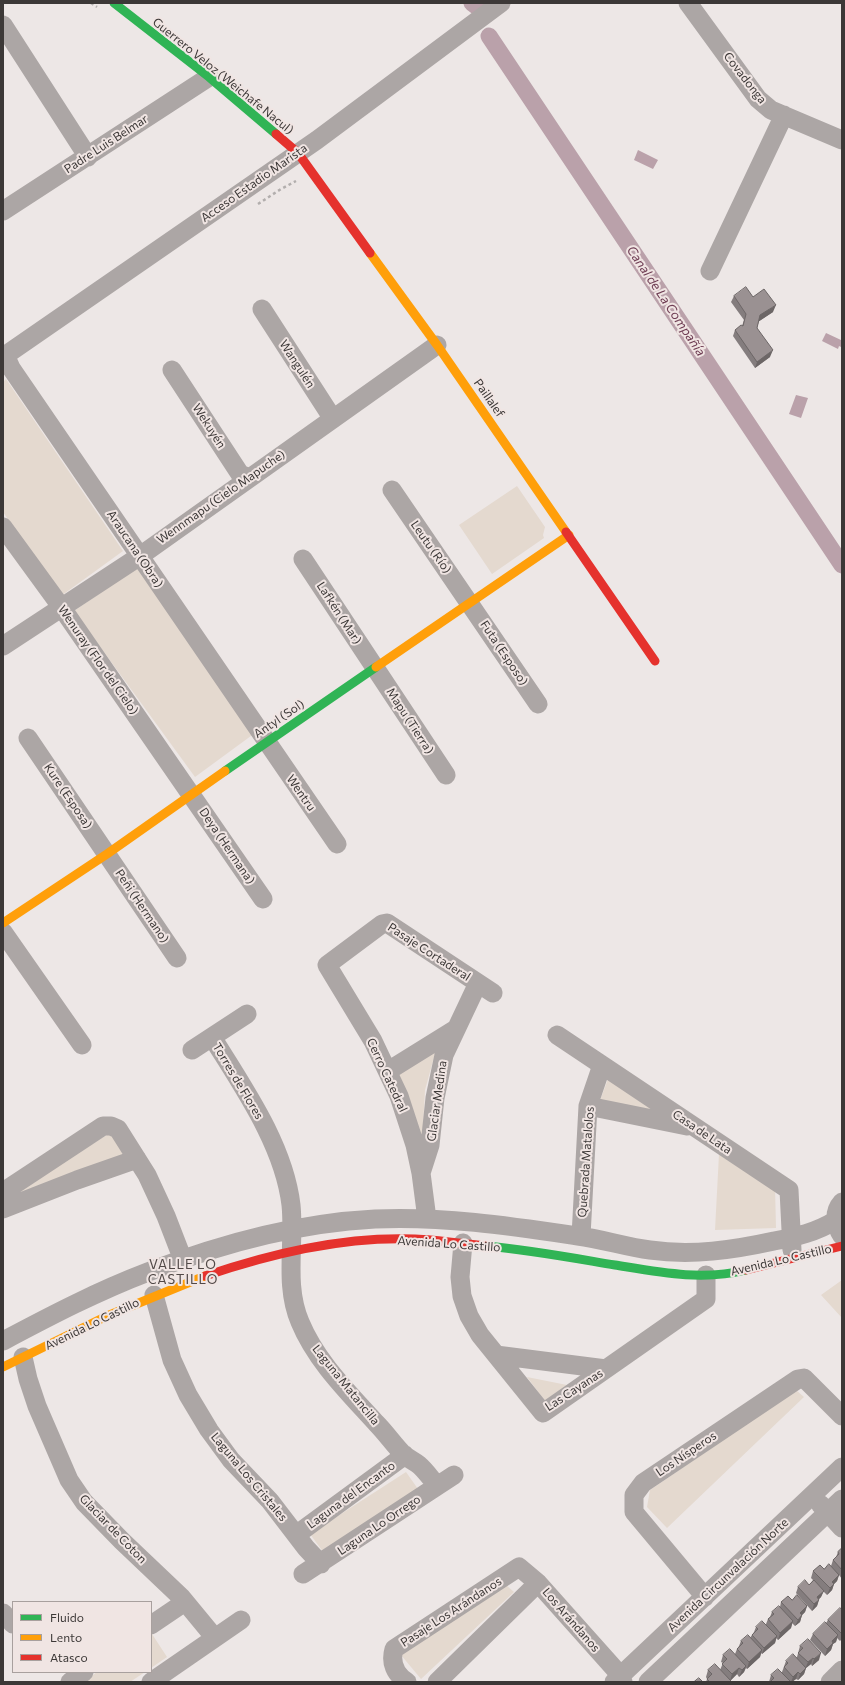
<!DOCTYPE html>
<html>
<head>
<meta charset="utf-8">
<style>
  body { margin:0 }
  #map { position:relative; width:845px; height:1685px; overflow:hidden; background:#ede7e6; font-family:Commissioner,sans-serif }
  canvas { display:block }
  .frame { position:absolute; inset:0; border:4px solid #3c3837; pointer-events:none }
  .legend { position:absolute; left:12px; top:1601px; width:140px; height:72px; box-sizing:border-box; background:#f0e5e3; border:1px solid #a8a09e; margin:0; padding:5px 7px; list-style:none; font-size:12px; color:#3c3837 }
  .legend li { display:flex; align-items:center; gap:8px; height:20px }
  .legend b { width:20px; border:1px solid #a8a09e }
</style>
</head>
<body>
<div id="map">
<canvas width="845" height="1685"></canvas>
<div class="frame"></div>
<ul class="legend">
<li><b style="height:5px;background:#30b455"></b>Fluido</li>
<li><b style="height:5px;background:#ff9f0a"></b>Lento</li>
<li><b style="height:5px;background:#e5322d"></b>Atasco</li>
</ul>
</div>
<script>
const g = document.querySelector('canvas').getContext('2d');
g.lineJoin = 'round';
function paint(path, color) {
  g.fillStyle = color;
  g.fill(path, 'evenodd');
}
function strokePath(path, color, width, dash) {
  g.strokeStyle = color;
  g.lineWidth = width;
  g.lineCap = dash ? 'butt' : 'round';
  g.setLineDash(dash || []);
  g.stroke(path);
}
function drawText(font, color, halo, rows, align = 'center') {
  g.font = font + ' Commissioner,sans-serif';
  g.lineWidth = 4;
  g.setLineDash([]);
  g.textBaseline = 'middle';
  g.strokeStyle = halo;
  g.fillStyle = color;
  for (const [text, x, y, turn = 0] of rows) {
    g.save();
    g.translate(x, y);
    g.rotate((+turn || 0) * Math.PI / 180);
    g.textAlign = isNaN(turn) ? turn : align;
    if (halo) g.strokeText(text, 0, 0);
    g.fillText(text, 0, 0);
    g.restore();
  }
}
const green = new Path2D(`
  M6 379 123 551 61 596 3 512V382Z
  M517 486 545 527 543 535 544 538 492 574 459 525Z
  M139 566 255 733 195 777 74 611Z
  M436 1050 425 1090 422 1146 397 1074Z
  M608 1079 661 1115 599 1103Z
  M110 1133 130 1157 3 1199Z
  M719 1154 775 1187 776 1228 715 1230Z
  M842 1280V1318L821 1295Z
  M527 1377 567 1385 545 1401Z
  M796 1390 804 1397 667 1528 647 1507 650 1490Z
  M406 1472 418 1489 324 1553 310 1534Z
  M505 1584 514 1592 421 1679 401 1655Z
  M152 1634 167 1657 151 1668V1635Z
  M97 1672H145L130 1682H83Z`);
const water = new Path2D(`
  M638 150 658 160 653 169 634 160Z
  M826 333 841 340V347L839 346 838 349 822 341Z
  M796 395 808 398 801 418 789 414Z`);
const canal = new Path2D(`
  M472 3 476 6
  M489 36 842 565`);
const path = new Path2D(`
  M91 3 97 7
  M258 204 281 189 296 181`);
const street = new Path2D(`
  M688 3 758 99 771 110 842 140
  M3 25 88 157
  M3 211 209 77
  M710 271 784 115
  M262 309 333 419
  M5 355 11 368 337 844
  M3 357 317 140 501 3
  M172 370 240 474 249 478
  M392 490 538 704
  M3 527 62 608 263 899
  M303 559 446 775
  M3 646 140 556 437 345
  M28 738 177 958
  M3 932 82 1045
  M557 1035 789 1190 792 1250
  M212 1037C243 1087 284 1145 291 1205 295 1244 284 1285 300 1322 316 1361 348 1392 376 1423 386 1433 394 1445 404 1455 409 1459 414 1461 419 1465 426 1471 431 1479 437 1485
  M192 1050 247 1014
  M388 1071 454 1030
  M588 1106 687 1126
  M421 1173 430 1145 435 1098 444 1055 478 983
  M3 1192 103 1126H111L118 1129 147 1175 166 1216 183 1260
  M842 1202C833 1212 835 1225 842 1236
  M3 1209 77 1180 137 1159
  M427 1219 421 1173 415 1145 399 1096 373 1041 327 965 382 924 387 923 493 993
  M581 1236 588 1106 602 1065
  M463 1243 460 1277 462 1296 469 1316 480 1335 543 1413 706 1299V1275
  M154 1295 172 1360 188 1395 209 1430 231 1460 270 1501 306 1548 321 1564
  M3 1341C50 1316 98 1291 148 1272 220 1244 298 1223 375 1219 444 1216 510 1226 578 1236 602 1239 626 1247 650 1250 692 1256 733 1250 774 1241 796 1237 817 1232 836 1220
  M496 1355 606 1369
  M23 1357 28 1379 37 1406 69 1480 84 1502 122 1541 182 1598 215 1638
  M820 1504 842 1528
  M296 1535 405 1455
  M303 1574 454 1475
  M705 1597 634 1512V1495L643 1483 798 1379 804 1378 842 1416
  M3 1613 13 1624
  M151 1625 185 1602
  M70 1682 84 1672
  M151 1682 241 1620
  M407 1682C395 1674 390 1663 394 1649L519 1567 538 1583 621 1676 623 1682
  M437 1682 538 1583
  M614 1682 842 1467
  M648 1682 842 1499
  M830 1682 842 1670`);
const fast = new Path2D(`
  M114 3 209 77 276 134
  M225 771 376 667
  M487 1246C530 1250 573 1258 615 1265 658 1272 702 1281 746 1270`);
const slow = new Path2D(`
  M370 253 437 345 566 532
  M376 667 569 535
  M3 923 107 854 225 771
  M3 1367 107 1316 205 1276`);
const jam = new Path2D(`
  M276 134 298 153 370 253
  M566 532 655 661
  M746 1270 842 1246
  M205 1276C272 1253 344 1236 415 1239 439 1240 463 1244 487 1246`);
const wall = new Path2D(`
  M734 296 753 297 773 312 759 321 757 328 770 357 755 368 733 336 735 330 742 326 744 320 731 302Z
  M842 1548V1579L839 1575 837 1581 834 1584 832 1590 827 1595 823 1591 821 1597 819 1599 817 1606 812 1611 796 1593 798 1587 809 1585 813 1580 811 1578 813 1571 824 1569 831 1566 833 1560 836 1557 838 1552Z
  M792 1600 807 1606 805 1612 802 1615 800 1622 795 1626 792 1623 791 1628 778 1640 776 1638 775 1643 762 1654 761 1653 760 1657 747 1669 746 1668 744 1672 739 1677 737 1674 731 1680 730 1682H706L707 1679 706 1677 708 1670H720L723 1663 721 1662 723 1655 735 1654 737 1649 739 1646 741 1641 750 1638 754 1632 756 1627 766 1624 768 1619 770 1617 772 1612 780 1607 781 1602Z
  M842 1607V1639L840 1641 837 1638 836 1642 833 1644 831 1650 825 1656 810 1640 813 1634 826 1623 828 1620 841 1609Z
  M800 1646 819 1660 812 1666 811 1664 806 1668 804 1674 798 1680 796 1679 792 1682H769L771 1675 782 1672 786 1661 797 1657Z`);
const shadedWall = new Path2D(`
  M776 305 773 312 758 322 760 315Z
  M773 350 770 357 755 368 757 362Z
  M839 1575 837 1581 830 1588 832 1582Z
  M834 1584 832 1590 827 1595 830 1588Z
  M824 1591 821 1597 814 1604 817 1597Z
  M819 1600 817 1606 812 1611 814 1604Z
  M807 1606 805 1612 798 1619 800 1613Z
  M802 1615 800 1622 795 1626 798 1620Z
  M793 1621 791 1628 778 1640 780 1633Z
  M838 1635 836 1642 833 1644 831 1650 825 1656 827 1649 832 1641Z
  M777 1636 775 1643 762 1654 764 1648Z
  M762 1650 760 1657 747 1669 749 1662Z
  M821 1653 819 1660 812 1666 814 1659Z
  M813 1658 811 1664 806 1668 804 1674 798 1680 800 1674 805 1669 808 1662Z
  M746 1666 744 1672 739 1677 742 1670Z
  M739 1668 737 1674 730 1681 732 1674Z
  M798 1672 796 1679 792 1682H791L793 1677Z`);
const building = new Path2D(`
  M746 287 753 297 764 289 776 305 760 315 757 328 773 350 757 362 735 330 741 325 743 326 746 314 734 296Z
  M842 1548V1570L833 1560 839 1554 838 1552Z
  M829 1564 839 1575 832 1582 834 1584 830 1588 813 1571 820 1565 824 1569Z
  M805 1580 809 1585 814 1580 824 1591 817 1597 819 1600 814 1604 798 1587Z
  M797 1595 807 1606 800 1613 802 1615 798 1620 781 1602 788 1596 792 1600Z
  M779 1606 793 1621 780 1633 768 1619 774 1614 772 1612Z
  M840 1608 842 1609V1634L828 1620Z
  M762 1621 777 1636 764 1648 752 1635 758 1629 756 1627Z
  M825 1622 838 1635 832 1641 833 1643 827 1649 813 1634Z
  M748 1635 762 1650 749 1662 737 1649 743 1643 741 1641Z
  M808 1639 821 1653 814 1659 813 1658 808 1662 798 1653 803 1648 800 1646Z
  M730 1649 746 1666 742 1670 739 1668 732 1674 722 1664 727 1659 723 1655Z
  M793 1654 806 1668 800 1674 798 1672 793 1677 784 1667 788 1663 786 1661Z
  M715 1664 731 1681 730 1682H710L707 1679 712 1674 708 1670Z
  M778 1669 791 1682H770L774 1678 771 1675Z
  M699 1678 703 1682H694Z`);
const streetNames = [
  ["Guerrero Veloz (Weichafe Nacul)",223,76,39],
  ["Covadonga",745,78,52],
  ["Padre Luis Belmar",106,144,-33],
  ["Acceso Estadio Marista",254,183,-35],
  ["Wangulén",297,364,57],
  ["Paillalef",489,398,55],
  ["Wekuyén",209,426,57],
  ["Wennmapu (Cielo Mapuche)",221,497,-35],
  ["Leutu (Río)",431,547,55],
  ["Araucana (Obra)",135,549,56],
  ["Lafkén (Mar)",339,613,57],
  ["Futa (Esposo)",504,653,56],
  ["Wenuray (Flor del Cielo)",98,660,55],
  ["Antyl (Sol)",279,719,-34],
  ["Mapu (Tierra)",410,721,57],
  ["Wentru",301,793,55],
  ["Kure (Esposa)",68,796,56],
  ["Deya (Hermana)",227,846,56],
  ["Peñi (Hermano)",142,906,56],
  ["Pasaje Cortaderal",429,952,33],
  ["Cerro Catedral",387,1075,65],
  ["Torres de Flores",238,1081,59],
  ["Glaciar Medina",437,1101,-82],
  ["Casa de Lata",702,1132,34],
  ["Quebrada Matalolos",586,1162,-86],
  ["Avenida Lo Castillo",449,1244,4],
  ["Avenida Lo Castillo",781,1260,-13],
  ["Avenida Lo Castillo",92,1324,-26],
  ["Laguna Matancilla",346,1385,51],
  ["Las Cayanas",574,1390,-33],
  ["Los Nísperos",686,1454,-34],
  ["Laguna Los Cristales",249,1477,50],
  ["Laguna del Encanto",351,1495,-36],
  ["Laguna Lo Orrego",379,1525,-34],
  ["Glaciar de Coton",113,1529,46],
  ["Avenida Circunvalación Norte",728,1575,-43],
  ["Pasaje Los Arándanos",451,1612,-33],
  ["Los Arándanos",571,1620,49]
];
const waterNames = [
  ["Canal de La Compañía",666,301,56]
];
const neighbourhoodNames = [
  ["VALLE LO",183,1265],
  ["CASTILLO",183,1280]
];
paint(green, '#e4d9cf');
paint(water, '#baa1aa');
strokePath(canal, '#baa1aa', 17);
strokePath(path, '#b2aead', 2.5, [3, 3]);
strokePath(street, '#aca6a5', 19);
strokePath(fast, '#30b455', 9);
strokePath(slow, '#ff9f0a', 9);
strokePath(jam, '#e5322d', 9);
paint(wall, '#847d7e');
paint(shadedWall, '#6c6666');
paint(building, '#9a9192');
strokePath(building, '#6c6666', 1);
drawText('12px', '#3c3837', '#f0e5e3', streetNames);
drawText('italic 13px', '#6f3e54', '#f0e5e3', waterNames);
g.letterSpacing = '1px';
drawText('13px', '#514947', '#f0e5e3', neighbourhoodNames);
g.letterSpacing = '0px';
</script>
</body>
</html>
